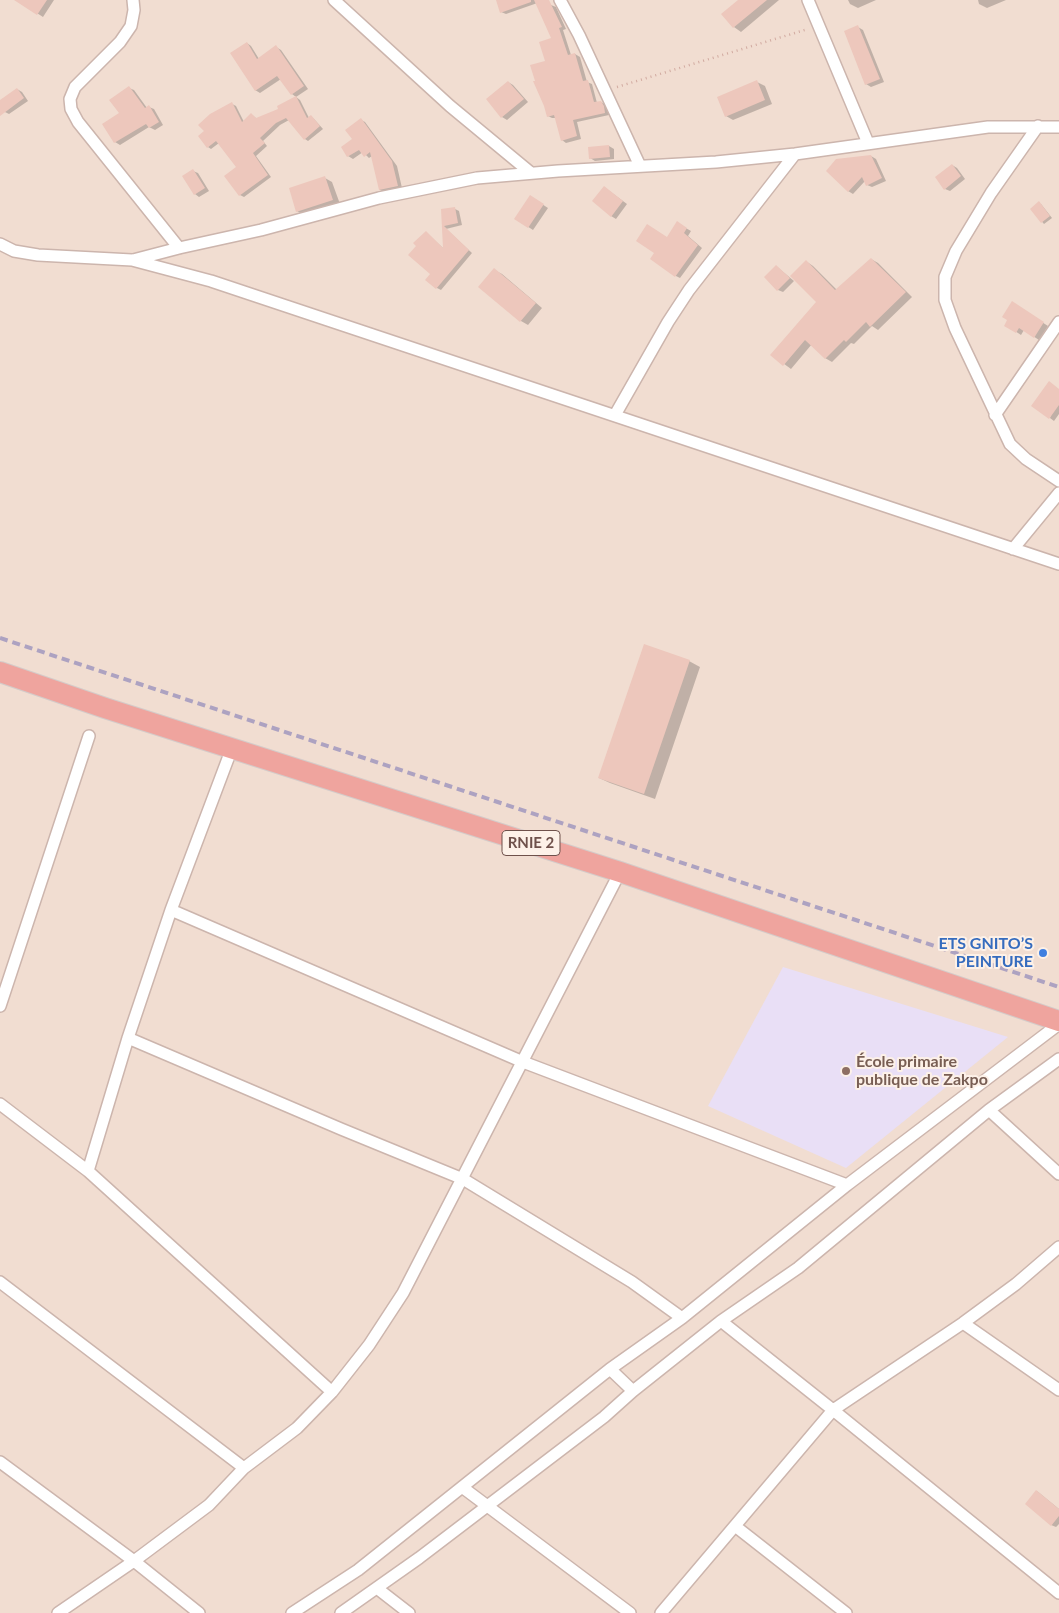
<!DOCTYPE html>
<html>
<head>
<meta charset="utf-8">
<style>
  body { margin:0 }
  canvas { display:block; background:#faece2 }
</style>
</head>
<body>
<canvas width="1059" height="1613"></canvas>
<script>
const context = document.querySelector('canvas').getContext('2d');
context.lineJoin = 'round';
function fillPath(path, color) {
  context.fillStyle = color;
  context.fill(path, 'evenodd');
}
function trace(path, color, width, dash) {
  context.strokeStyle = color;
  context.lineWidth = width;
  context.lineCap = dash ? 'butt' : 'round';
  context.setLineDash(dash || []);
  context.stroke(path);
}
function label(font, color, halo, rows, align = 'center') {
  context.font = font + ' Lato,sans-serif';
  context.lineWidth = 4;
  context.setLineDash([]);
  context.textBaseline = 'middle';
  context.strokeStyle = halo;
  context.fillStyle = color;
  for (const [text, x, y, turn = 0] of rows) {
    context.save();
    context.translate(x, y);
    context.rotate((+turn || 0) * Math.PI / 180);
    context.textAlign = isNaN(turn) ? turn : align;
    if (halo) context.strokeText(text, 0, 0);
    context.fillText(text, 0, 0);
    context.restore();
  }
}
fillPath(new Path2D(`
  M0,0H1059V1613H0Z`), '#f1ddd1');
fillPath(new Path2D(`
  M783,967L1008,1037L846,1168L708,1106Z`), '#e9dff6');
fillPath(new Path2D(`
  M29,0H54L43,17L26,6Z
  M497,0H546L506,14L501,12Z
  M740,0H779L741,32L734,27Z
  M848,0H876L858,8L850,4Z
  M978,0H1006L987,8L979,4Z
  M551,5L556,7L566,29L563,30L571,55L575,54L580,57L587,82L592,84L597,103L601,102L606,105L609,115L577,122L581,139L566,143L562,140L556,118H552L548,116L546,62L553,39Z
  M858,27L863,30L884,82L871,87L866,84Z
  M247,43L251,46L259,59L276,47L281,50L308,89L296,97L292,94L281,79L260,93L255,90Z
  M508,82L513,85L528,102L507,120L502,117Z
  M757,82L765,86L772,104L733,120L726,116Z
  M129,88L134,90L147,108L149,107L154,109L163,125L155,130L149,127L120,145L115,142L104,124L121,114Z
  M17,89L22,92L28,101L9,114L5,112L0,105V102Z
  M296,97L300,100L309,118L311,117L314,119L323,129L308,141L305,139L289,120L280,125L263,141L267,146L256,156L271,177L244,197L240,195L237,167L219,143L211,149L208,147L232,104L236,106L244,122L251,114L257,119L280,109Z
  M361,120L365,122L397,166L402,188L384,192L380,190L372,156L369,158L363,152L353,159L348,156L342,147L354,140Z
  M609,146L614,149V159L595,161L590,158Z
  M871,156L876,159L886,181L872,187L867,185L865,181L853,194L848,191Z
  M952,165L957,168L965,179L950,191L945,189Z
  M193,171L198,173L209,191L199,197L195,194Z
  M325,178L332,182L340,204L305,216L297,211Z
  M604,187L627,204L616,219L611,216Z
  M531,197L548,208L533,230L516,219Z
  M1041,204L1052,218L1044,224L1031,209Z
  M455,209L459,211L462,225L446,229L472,253L441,290L437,288L432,273L426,232L444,249L442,210Z
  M677,223L691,231L688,236L702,248L680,278L676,276L667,238Z
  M871,259L878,263L912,297L878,330L872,326L854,344L851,343L832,362L825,358L812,344L791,369L772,355L818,302L807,262L813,266L837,290Z
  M776,266L794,281L783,292L778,290Z
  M494,270L502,274L542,308L528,325L521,321Z
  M1017,306L1048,326L1039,340L1024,330L1021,335L1006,325Z
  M1059,389V414L1054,421L1050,418Z
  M689,661L700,667L655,799L610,783L599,778Z
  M1037,1491L1059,1509V1524L1056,1527L1051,1525Z`), '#0003');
fillPath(new Path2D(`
  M14,0H47L37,15Z
  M496,0H531V2L500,13Z
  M534,0H549L562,27L559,28L568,55L575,53L583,81L588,80L594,102L601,101L604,106L605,113L573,120L577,136L561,141L554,115L547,117L544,106L533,81H535L530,65L545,61L539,42L551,38Z
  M738,0H767L733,28L721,14Z
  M858,25L880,79L865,85L844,31Z
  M247,42L257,59L276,45L304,86L291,95L277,76L255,91L230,53Z
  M757,80L765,100L725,117L717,97Z
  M508,81L524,99L501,118L486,99Z
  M129,86L145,108L149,105L159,122L149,128L146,124L114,143L102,124L119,113L109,100Z
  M17,88L24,98L0,116V100Z
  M296,96L307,118L311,115L320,126L304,140L286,118L276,123L260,138L265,143L253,153L268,175L239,196L224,176L236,167L216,141L207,148L198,136L204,131L198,125L210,114L232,102L242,122L251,113L256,118L278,109L277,106Z
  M361,118L392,161L398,186L379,190L370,152L364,157L359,150L347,157L341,147L352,139L345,130Z
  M609,145L610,157L589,159L588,147Z
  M871,155L882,178L866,186L862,177L848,192L826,171L836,159Z
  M952,164L961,176L944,190L935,177Z
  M193,169L205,188L194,195L182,176Z
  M325,176L333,200L296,212L289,188Z
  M604,186L623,201L611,217L592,201Z
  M530,195L544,204L528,228L514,219Z
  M1039,201L1050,216L1041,223L1030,209Z
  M455,207L458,223L444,226L469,250L436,289L425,280L430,274L408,255L416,246L413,243L426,231L443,248L441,209Z
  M677,221L687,228L684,233L698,245L675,277L650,259L654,253L636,241L647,224L667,237Z
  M871,258L906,292L870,327L866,322L846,342L844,340L825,359L805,340L783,366L770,355L816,302L790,276L806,260L835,290Z
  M776,265L790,278L777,291L764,277Z
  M494,268L536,303L520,322L478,287Z
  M1012,301L1044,322L1034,338L1019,328L1016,333L1004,326L1007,320L1002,317Z
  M1049,381L1059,389V405L1049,419L1031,406Z
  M644,644L690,660L644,794L598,778Z
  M1036,1490L1059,1509V1516L1051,1526L1025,1504Z`), '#edc7bc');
const street = new Path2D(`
  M133,0L134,10L131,26L120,42L75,87L70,99L71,109L78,122L179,248
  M334,0L450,106L531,173
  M560,0L579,35L640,166
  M808,0L868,143
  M1038,126L991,193L956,251L945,277V300L955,328L1010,444L1026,459L1059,481
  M0,244L14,251L38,255L132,260L211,281L1059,564
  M133,260L179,248L261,230L379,198L477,178L558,171L716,162L795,154L988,127H1059
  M615,415L668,322L689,290L795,154
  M995,415L1059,322
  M1013,549L1059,493
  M171,910L523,1062L847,1185
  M0,1006L89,736
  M128,1038L341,1129L463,1179L632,1282L682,1318
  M0,1104L88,1171L332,1392
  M989,1110L1059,1174
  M88,1171L128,1038L171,910L232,748
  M0,1282L244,1468
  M721,1321L833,1410L1059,1593
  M963,1323L1059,1390
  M610,1369L633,1391
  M0,1462L134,1561L199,1613
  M462,1487L630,1613
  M735,1526L846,1613
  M378,1589L409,1613
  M58,1613L134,1561L209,1505L244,1468L297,1428L332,1392L369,1345L403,1293L620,872
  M292,1613L358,1570L610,1369L682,1318L847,1185L1059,1024
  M341,1613L419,1558L604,1417L633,1391L721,1321L798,1268L989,1110L1059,1059
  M661,1613L833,1410L963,1323L1016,1284L1059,1247`);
const highway = new Path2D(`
  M0,672L105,708L620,872L1059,1021`);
trace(street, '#ccb5ad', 14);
trace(highway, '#d4cbc9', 22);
trace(new Path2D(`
  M617,87L808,29`), '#d1aaa0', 2.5, [1, 4]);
trace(street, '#fff', 11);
trace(highway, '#efa49e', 20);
trace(new Path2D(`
  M0,638L1059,987`), '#ada2c1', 4, [8, 5]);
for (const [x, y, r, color] of [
  [1043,953,5,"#3f7fe0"],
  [846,1071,5,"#8d6e63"]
]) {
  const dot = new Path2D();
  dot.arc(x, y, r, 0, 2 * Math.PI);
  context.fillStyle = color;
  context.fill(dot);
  trace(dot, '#fdf1e8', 2);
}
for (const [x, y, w] of [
  [531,843,58]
]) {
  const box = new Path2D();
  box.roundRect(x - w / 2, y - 12.5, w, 25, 4);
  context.fillStyle = '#fdf1e8';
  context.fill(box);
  trace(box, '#6f514b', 1);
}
label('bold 15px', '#6f514b', null, [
  ["RNIE 2",531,843]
]);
label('bold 16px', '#366cbe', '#fdf1e8', [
  ["ETS GNITO’S",1033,944],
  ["PEINTURE",1033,962]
], 'right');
label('bold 16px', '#785e54', '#fdf1e8', [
  ["École primaire",856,1062],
  ["publique de Zakpo",856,1080]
], 'left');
</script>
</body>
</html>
